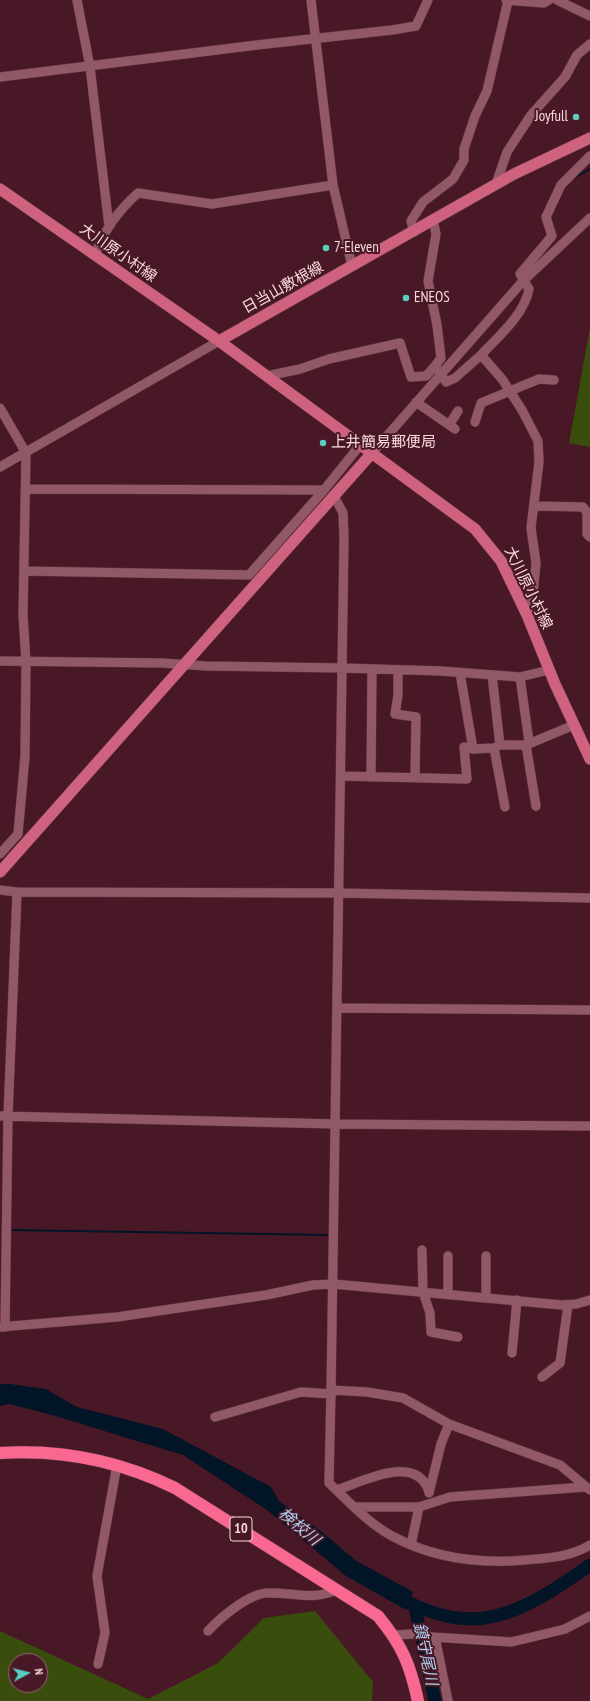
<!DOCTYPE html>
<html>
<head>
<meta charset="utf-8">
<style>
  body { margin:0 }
  #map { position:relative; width:590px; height:1701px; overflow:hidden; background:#491826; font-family:"PT Sans Narrow",sans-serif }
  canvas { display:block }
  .north { position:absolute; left:8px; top:1653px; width:40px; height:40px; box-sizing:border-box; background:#491826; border:1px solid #906570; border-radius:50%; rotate:83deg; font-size:11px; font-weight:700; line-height:16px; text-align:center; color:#fad9df }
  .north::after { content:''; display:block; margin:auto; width:14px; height:18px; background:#57cec1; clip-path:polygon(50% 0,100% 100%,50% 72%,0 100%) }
</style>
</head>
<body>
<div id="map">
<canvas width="590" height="1701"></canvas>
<div class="north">N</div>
</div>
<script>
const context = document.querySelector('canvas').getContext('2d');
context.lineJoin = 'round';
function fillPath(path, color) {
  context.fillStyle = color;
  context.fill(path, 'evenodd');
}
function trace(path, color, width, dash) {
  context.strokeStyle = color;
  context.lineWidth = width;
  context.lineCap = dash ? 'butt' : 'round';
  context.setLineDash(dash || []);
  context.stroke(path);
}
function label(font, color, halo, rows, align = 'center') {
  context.font = font + ' "PT Sans Narrow","Noto Sans JP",sans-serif';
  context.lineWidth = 4;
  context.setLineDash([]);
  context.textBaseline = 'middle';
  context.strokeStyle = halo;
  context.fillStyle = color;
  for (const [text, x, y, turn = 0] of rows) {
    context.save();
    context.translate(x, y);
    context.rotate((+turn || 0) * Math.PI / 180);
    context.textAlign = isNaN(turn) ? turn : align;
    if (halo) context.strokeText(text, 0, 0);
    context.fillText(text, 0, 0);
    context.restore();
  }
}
fillPath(new Path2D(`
  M590,328V447L569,443Z
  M315,1611L373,1682L372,1701H0V1631L148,1699L218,1663L264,1618ZM16,1661H40V1685H16Z`), '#394d0d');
fillPath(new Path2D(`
  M0,1384H10L46,1389L77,1407L163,1429L271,1487L279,1501L322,1532L355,1560L413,1592L406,1610L346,1576L267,1510L183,1455L52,1415L9,1404L0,1406Z`), '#011527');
trace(new Path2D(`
  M572,179L590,169
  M10,1230L329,1235`), '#011527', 2);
trace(new Path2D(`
  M393,1594C475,1642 520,1614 590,1565
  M415,1607L435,1701`), '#011527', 13);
const minor = new Path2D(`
  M77,0L90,67L109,226
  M311,0L333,185L352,266
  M506,0L544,3L549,0
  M557,0L590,16
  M0,77L257,45L392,30L416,26L428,0
  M496,184L507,152L531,115L565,77L577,55L590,44
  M433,220L436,234L428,281L437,325L441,358L435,366
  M414,232L411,221L423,202L453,179L464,160V149L475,116L487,91L508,1
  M95,256C102,232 120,209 138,193L212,204L333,185
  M267,376L300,369L329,359L400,343L411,377L426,376L435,366L446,382L455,378L481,355
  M416,402L455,429
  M0,408L26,453L23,615L26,662L25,756L18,834L0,854
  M475,422L481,403L539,379L554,380
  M449,425L458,411
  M372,453L523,281L590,218
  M0,467L219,341
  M25,489L324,490
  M334,496L343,513L344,538L331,1390L367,1392L403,1398L449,1424L560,1465L590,1490
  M535,506L583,507L587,512V534L590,537
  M24,571L249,575L324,490L361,444
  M527,615L533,594L536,563L531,528L539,462L538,441L522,410L502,379L481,355C499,336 524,315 529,289L520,274L552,236L546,217L561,185L590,156
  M0,661L162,663L206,666L343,668L441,671L520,677L549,670
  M398,670V695L395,714L416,717L415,777
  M460,673L473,749L494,748L500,745H526L574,725
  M492,675L500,745
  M520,677L529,742
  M526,745L536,806
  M494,748L505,807
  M341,776L467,779L464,747L473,749
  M371,777L372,669
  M0,890L17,892L339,893L590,898
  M338,1008L590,1010
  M0,1116L336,1124L590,1126
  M422,1250L423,1292L430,1313L431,1332L458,1337
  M486,1256V1297
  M448,1293V1256
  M0,1327L117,1317L266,1295L313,1285L333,1284L562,1305L576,1304L590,1300
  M5,1327L8,1116L17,892
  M512,1353L517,1300
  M542,1377L560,1363L568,1305
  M331,1390L329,1483C348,1501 368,1523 392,1536C433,1558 480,1564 525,1560C549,1558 570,1557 590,1545
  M215,1417L301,1392L332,1394
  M337,1490C362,1482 417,1452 429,1492
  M429,1493L441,1444L449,1424
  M354,1507H419L450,1497L585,1487
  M411,1545L419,1507
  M208,1631C220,1618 248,1594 267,1593C292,1592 313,1601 336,1590
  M394,1635L412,1634L432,1637L511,1642L565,1629L590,1616
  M435,1637L448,1701
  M98,1664L105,1633L97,1576L117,1465`);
const major = new Path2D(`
  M0,189L219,341L475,529L501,561L527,615L555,684L590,759
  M219,341L514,174L590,138
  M0,872L372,453`);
const highway = new Path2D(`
  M0,1453C62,1449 120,1461 175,1488L378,1616C402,1645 410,1664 418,1701`);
trace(minor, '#623845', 10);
trace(major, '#623845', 12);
trace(highway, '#623845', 13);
trace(minor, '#915966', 9);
trace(major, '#cf627f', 11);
trace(highway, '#f86890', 12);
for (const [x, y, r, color] of [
  [576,117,4,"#57cec1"],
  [326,248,4,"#57cec1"],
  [406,298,4,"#57cec1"],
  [323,443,4,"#57cec1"]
]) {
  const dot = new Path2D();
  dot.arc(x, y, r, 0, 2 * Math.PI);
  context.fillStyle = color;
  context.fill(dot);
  trace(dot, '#491826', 1.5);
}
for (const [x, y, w] of [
  [241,1529,22]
]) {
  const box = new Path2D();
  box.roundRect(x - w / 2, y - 12, w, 24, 3);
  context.fillStyle = '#491826';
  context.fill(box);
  trace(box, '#fad9df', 1);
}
label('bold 14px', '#fad9df', null, [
  ["10",241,1529]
]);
label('15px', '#fad9df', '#491826', [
  ["Joyfull",568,117,"right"],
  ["7-Eleven",334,248],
  ["ENEOS",414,298],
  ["上井簡易郵便局",331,443]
], 'left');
label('15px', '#fad9df', '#491826', [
  ["大川原小村線",118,253,35],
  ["日当山敷根線",283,288,-29],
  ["大川原小村線",528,588,64]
]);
label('italic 16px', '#add0f0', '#491826', [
  ["検校川",299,1527,40],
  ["鎮守尾川",425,1654,78]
]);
</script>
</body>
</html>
